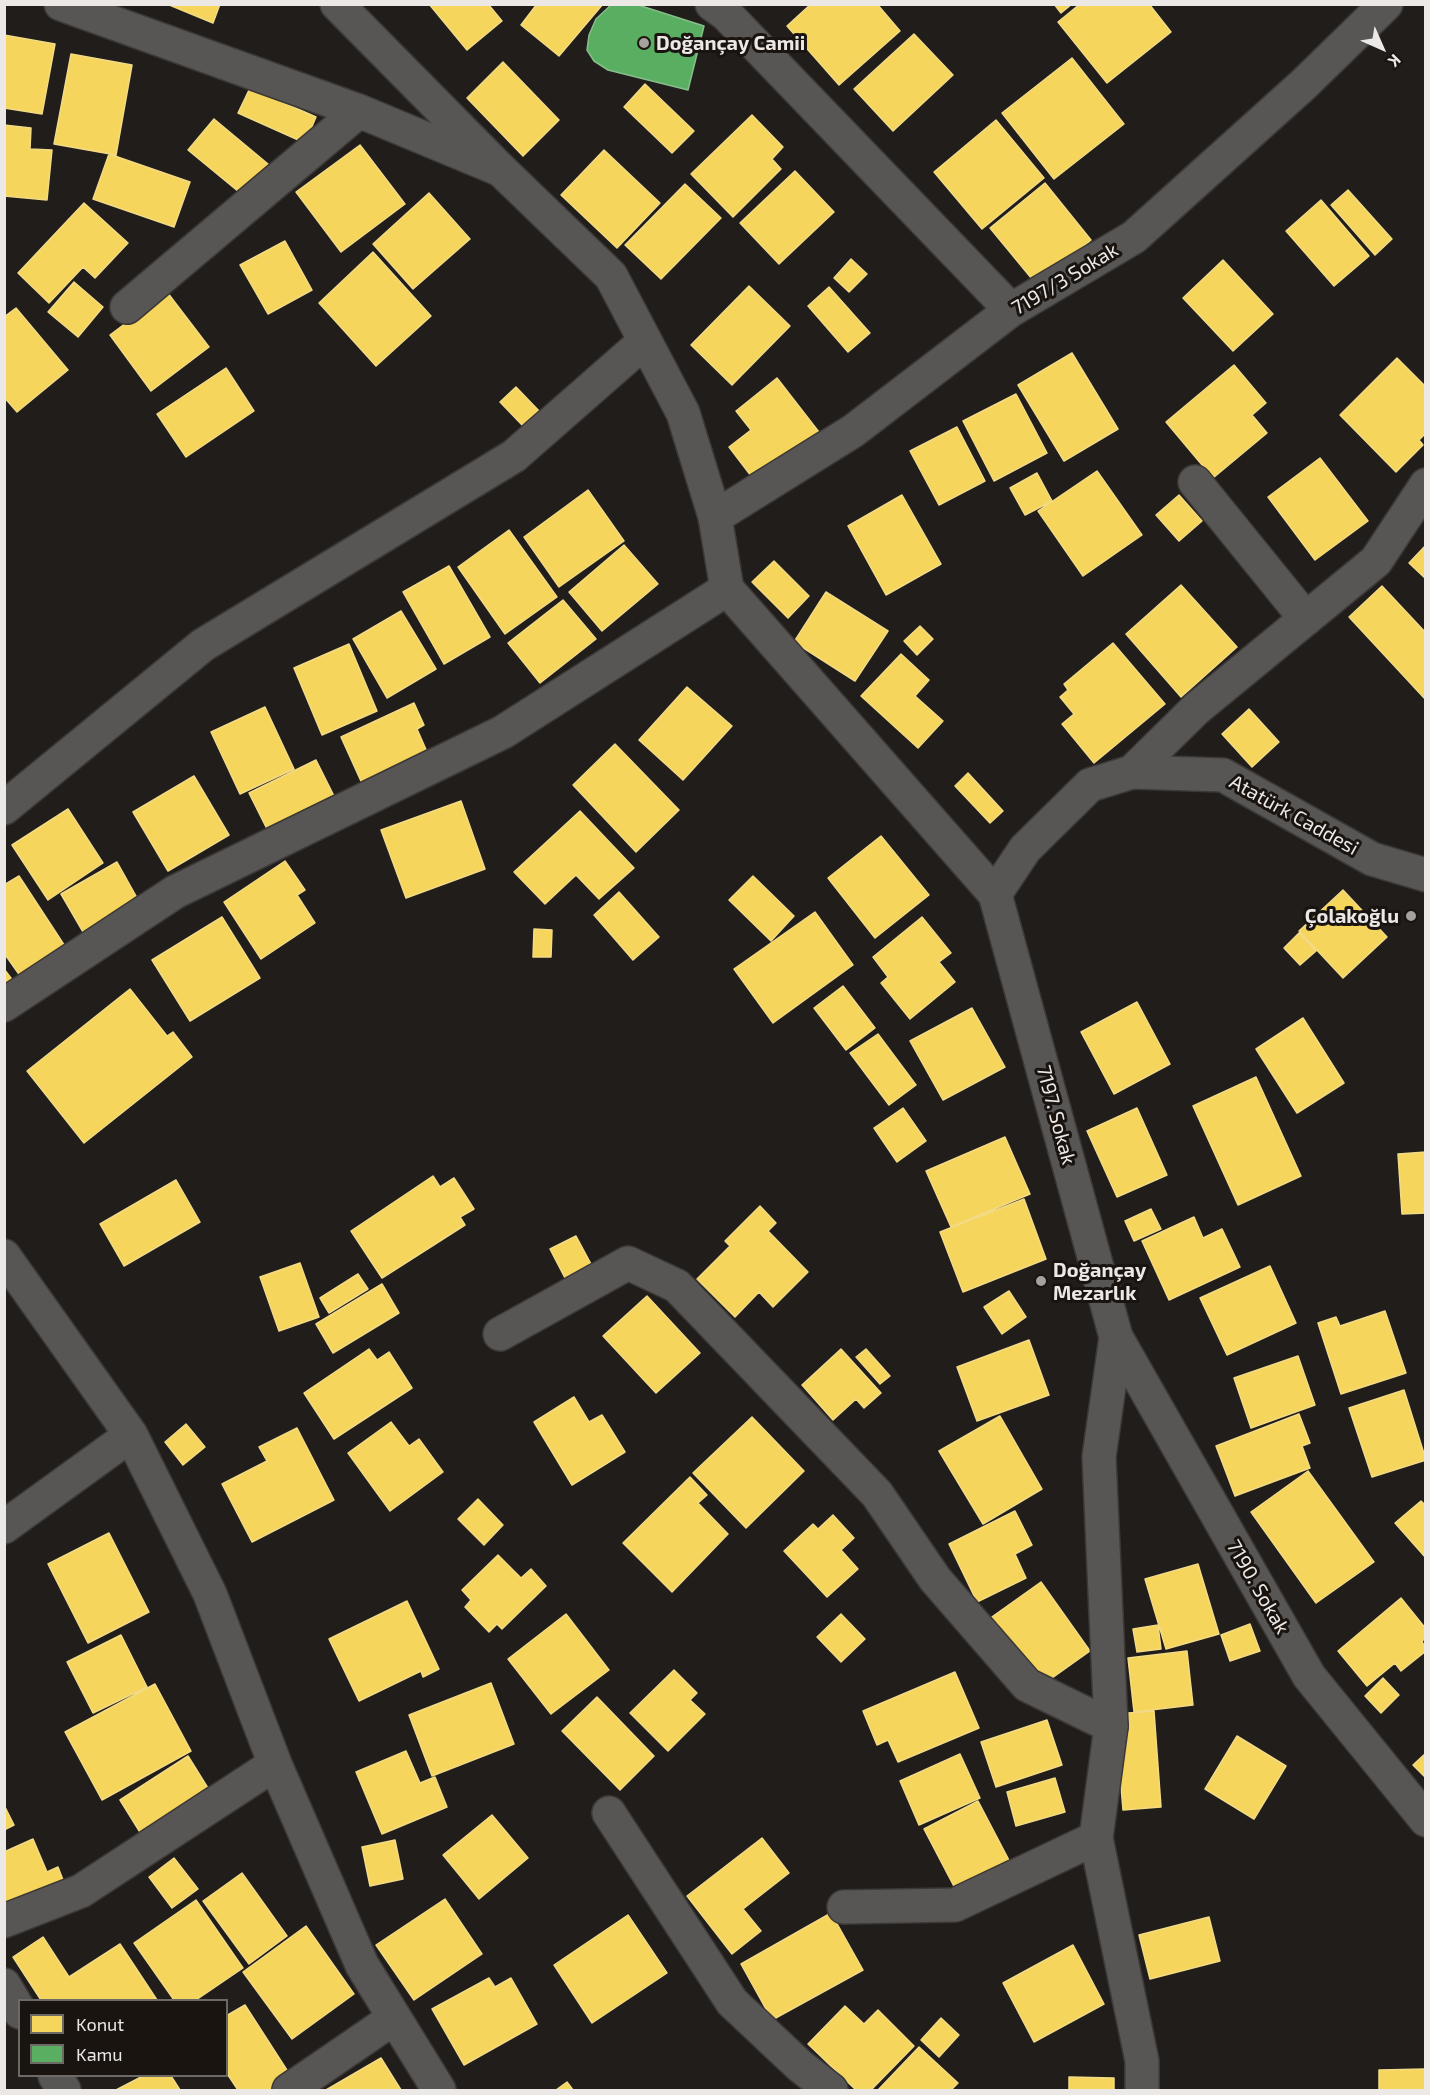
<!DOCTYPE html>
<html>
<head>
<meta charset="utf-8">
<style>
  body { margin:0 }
  #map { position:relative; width:1430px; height:2095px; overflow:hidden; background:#201d1b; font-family:"Exo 2",sans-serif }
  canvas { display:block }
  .frame { position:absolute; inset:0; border:6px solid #ebe8e5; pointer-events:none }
  .legend { position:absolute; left:18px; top:1999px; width:210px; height:78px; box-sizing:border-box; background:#191410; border:2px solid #6d6965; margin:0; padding:8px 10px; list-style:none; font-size:18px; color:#ebe8e5 }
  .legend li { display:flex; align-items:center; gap:12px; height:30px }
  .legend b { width:30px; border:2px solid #6d6965 }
  .north { position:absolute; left:1352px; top:18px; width:60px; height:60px; -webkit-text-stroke:4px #191410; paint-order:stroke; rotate:135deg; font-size:16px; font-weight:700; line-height:24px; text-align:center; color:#ebe8e5 }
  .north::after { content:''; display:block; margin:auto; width:21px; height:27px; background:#ebe8e5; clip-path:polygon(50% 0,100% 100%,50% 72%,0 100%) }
</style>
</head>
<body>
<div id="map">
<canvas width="1430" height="2095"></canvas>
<div class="frame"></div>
<ul class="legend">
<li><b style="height:16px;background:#f6d55c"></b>Konut</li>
<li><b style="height:16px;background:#5aae61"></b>Kamu</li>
</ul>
<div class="north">K</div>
</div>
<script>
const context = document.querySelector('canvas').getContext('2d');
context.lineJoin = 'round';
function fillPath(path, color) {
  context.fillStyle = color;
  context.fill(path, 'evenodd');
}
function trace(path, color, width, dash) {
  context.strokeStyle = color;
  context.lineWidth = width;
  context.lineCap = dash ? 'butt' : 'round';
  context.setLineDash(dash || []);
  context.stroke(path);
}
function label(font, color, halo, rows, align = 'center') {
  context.font = font + ' "Exo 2",sans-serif';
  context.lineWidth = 6;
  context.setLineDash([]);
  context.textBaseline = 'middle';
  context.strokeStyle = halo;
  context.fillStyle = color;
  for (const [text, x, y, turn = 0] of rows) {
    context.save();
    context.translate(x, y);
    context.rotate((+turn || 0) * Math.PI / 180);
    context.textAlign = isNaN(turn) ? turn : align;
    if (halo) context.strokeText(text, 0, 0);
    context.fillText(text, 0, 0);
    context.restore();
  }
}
const homes = new Path2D(`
  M167,4H220L213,23Z
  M429,4H488L502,21L467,50Z
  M537,4H603L559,56L521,25Z
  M811,4H877L900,31L839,85L787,26Z
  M1054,4H1072L1061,13Z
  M1080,4H1149L1171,32L1107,83L1058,22Z
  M914,34L953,75L893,131L854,89Z
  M4,35L55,44L42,114L4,108Z
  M71,54L132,65L116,155L54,144Z
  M1072,58L1124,124L1054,179L1002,113Z
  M503,62L559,120L523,156L467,98Z
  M645,84L694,131L672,153L624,107Z
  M250,88L316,117L305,143L238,113Z
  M752,115L783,147L772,159L781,169L733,217L691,174Z
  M214,119L274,169L256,191L247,183L239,192L188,150Z
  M996,120L1044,178L982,229L934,172Z
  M4,125L31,128L30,149L52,150L47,200L4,196Z
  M360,145L405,204L341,252L296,192Z
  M604,150L660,203L617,248L561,195Z
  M109,154L190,182L174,227L93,199Z
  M795,171L834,212L779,264L740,223Z
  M1045,183L1091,240L1037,285L990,228Z
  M685,184L721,218L661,279L625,245Z
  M1348,190L1392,239L1375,255L1331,205Z
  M429,193L470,239L413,289L373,244Z
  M1321,200L1369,256L1334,286L1286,231Z
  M84,203L128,243L95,278L83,267L49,303L18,273Z
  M285,241L312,290L268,314L240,265Z
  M373,252L431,316L376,366L319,303Z
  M851,259L867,274L849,292L834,278Z
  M1223,260L1273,314L1233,351L1183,298Z
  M74,282L103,307L78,337L48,312Z
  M749,286L790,326L732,385L691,345Z
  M829,287L870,333L848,352L808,306Z
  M167,292L209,347L151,391L110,335Z
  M16,308L68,370L17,412L4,397V317Z
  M1072,353L1118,429L1064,461L1018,385Z
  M1397,358L1426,387V433L1419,440L1423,445L1396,472L1340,415Z
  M1234,365L1266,403L1252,415L1267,433L1213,478L1166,422Z
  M226,368L254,411L186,457L157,414Z
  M777,378L822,436L758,485L729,447L751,430L736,411Z
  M516,387L540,412L524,427L500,402Z
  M1016,394L1047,453L994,481L963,421Z
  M957,427L985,481L939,505L910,451Z
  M1320,458L1368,521L1315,560L1268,497Z
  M1097,471L1142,535L1083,576L1038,511Z
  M1037,473L1052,501L1025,515L1010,488Z
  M588,490L624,541L559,587L524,537Z
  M902,495L941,564L886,595L848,526Z
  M1179,495L1202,521L1179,541L1156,515Z
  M509,530L557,597L505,634L458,567Z
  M624,545L658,584L602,631L569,592Z
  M1426,545V579L1409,563Z
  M774,561L809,596L788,618L752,582Z
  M449,566L490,637L444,664L403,592Z
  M1181,585L1237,647L1181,697L1126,634Z
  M1382,586L1426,633V700L1349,617Z
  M826,592L888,631L855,681L794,642Z
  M563,600L596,639L540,683L508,643Z
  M401,611L436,669L387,698L353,639Z
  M920,626L933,639L917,655L904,641Z
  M1113,643L1165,704L1094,763L1062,724L1074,714L1060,697L1068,690L1064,684Z
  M349,644L377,711L322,735L294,668Z
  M901,654L929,680L915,696L943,721L918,748L861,696Z
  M687,687L732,726L683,780L639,740Z
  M414,703L424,725L417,729L431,761L365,790L341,737Z
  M265,707L294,769L240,794L211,732Z
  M1249,709L1279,742L1252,767L1222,734Z
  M615,744L679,810L636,852L573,785Z
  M316,760L338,804L268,831L249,793Z
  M968,773L1003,811L990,823L955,786Z
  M194,776L229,835L168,871L133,812Z
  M461,801L485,869L406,898L381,830Z
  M68,809L103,863L48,900L12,845Z
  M580,811L634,868L599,899L576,875L545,904L514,872Z
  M881,836L929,895L875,938L828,878Z
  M285,861L305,890L297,895L315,923L261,959L224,902Z
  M117,862L141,905L86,937L61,894Z
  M19,876L72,957L28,987L4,953V885Z
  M753,876L794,916L771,941L729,900Z
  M1343,890L1387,937L1343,978L1299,931Z
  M619,892L659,937L633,960L594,915Z
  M815,912L853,965L773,1023L734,969Z
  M222,917L260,978L190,1021L152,960Z
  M922,917L951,953L939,962L955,982L910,1019L881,983L888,977L873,957Z
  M534,929L552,930L551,957H533Z
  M1299,933L1316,951L1300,965L1284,948Z
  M4,969L14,982L4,990Z
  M843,986L875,1028L846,1050L814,1008Z
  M130,989L167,1036L173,1032L192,1057L84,1143L27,1071Z
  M1137,1002L1170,1064L1114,1094L1081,1032Z
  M972,1008L1005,1067L943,1100L910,1041Z
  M1303,1018L1344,1083L1297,1113L1256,1049Z
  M878,1034L916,1085L889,1105L850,1053Z
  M1256,1077L1301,1176L1238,1205L1193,1106Z
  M903,1108L926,1141L897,1162L874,1128Z
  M1137,1108L1167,1175L1117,1197L1087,1131Z
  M1005,1137L1030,1194L951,1227L926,1171Z
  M1426,1152V1213L1402,1214L1398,1154Z
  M433,1176L440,1187L454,1178L474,1209L460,1217L465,1225L382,1278L351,1231Z
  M176,1180L200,1222L124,1266L100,1224Z
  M1024,1199L1046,1259L963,1292L940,1232Z
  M760,1206L776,1223L768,1231L808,1272L773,1307L759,1292L735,1317L697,1279L730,1246L725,1241Z
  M1151,1209L1161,1229L1134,1241L1125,1221Z
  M1194,1217L1203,1238L1222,1229L1240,1267L1169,1300L1142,1241Z
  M576,1236L591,1264L565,1278L550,1249Z
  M300,1263L319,1317L279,1331L260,1277Z
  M1270,1266L1296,1323L1227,1355L1200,1298Z
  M358,1274L368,1289L329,1313L320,1298Z
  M382,1284L399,1313L333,1353L316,1324Z
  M1009,1291L1026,1317L1002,1334L984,1307Z
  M647,1296L700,1353L656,1393L603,1336Z
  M1385,1311L1406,1373L1341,1394L1318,1323L1336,1317L1340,1326Z
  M1029,1340L1049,1395L977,1421L957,1367Z
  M369,1349L377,1360L389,1352L412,1388L334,1439L304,1393Z
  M841,1349L881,1393L864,1408L856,1399L833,1420L802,1385Z
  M866,1349L890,1376L880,1384L856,1357Z
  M1298,1356L1315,1405L1251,1428L1234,1378Z
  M1404,1390L1426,1460L1372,1477L1349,1408Z
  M574,1397L589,1422L602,1415L625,1452L572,1485L534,1422Z
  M1299,1414L1310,1443L1302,1446L1310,1468L1235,1496L1216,1446Z
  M1000,1416L1042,1489L983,1524L939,1451Z
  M752,1417L804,1471L746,1528L693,1473Z
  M391,1422L409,1446L419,1439L443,1472L390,1511L348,1453Z
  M186,1424L205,1447L183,1465L165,1442Z
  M297,1428L334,1500L252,1542L222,1484L267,1461L259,1447Z
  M1308,1471L1374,1562L1316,1603L1251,1512Z
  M690,1477L707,1495L698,1503L728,1534L672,1592L623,1543Z
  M478,1499L503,1525L484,1545L458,1519Z
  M1421,1501L1426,1506V1558L1395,1523Z
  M1015,1511L1032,1545L1015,1554L1026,1578L977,1602L949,1544Z
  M833,1515L854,1538L841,1550L858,1569L827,1597L784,1551L813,1524L818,1529Z
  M109,1533L149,1612L88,1643L48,1564Z
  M498,1555L521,1578L531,1569L546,1586L502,1629L497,1624L489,1632L465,1607L471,1600L462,1590Z
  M1198,1564L1219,1634L1166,1649L1145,1579Z
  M1041,1582L1090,1651L1038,1688L989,1619Z
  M1401,1598L1426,1629V1638L1422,1641L1426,1651L1401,1671L1395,1663L1367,1686L1338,1651Z
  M407,1601L439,1669L423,1677L421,1671L359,1701L329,1639Z
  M566,1614L609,1670L551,1714L508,1659Z
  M841,1614L865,1639L841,1662L817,1637Z
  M1250,1624L1260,1651L1230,1661L1221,1635Z
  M1158,1625L1161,1649L1137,1652L1133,1629Z
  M121,1635L147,1687L93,1713L67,1662Z
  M1187,1651L1193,1705L1134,1712L1128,1658Z
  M674,1670L697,1693L690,1700L705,1714L668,1751L630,1713Z
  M955,1672L979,1728L898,1762L888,1740L877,1745L863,1711Z
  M1383,1678L1399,1695L1381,1713L1365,1696Z
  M491,1683L514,1744L432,1776L409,1715Z
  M155,1684L191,1751L102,1800L65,1732Z
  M597,1697L654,1756L620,1790L562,1731Z
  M1154,1711L1161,1807L1123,1810L1115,1714Z
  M1047,1720L1062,1765L996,1787L981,1742Z
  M1237,1736L1286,1766L1254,1819L1205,1789Z
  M406,1751L420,1783L435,1777L447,1807L382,1834L356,1772Z
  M1426,1753V1778L1413,1765Z
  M960,1754L980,1798L919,1825L900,1781Z
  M188,1756L211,1793L143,1837L120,1800Z
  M1055,1778L1065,1812L1016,1826L1007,1792Z
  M978,1801L1012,1866L958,1894L924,1829Z
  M4,1805L14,1825L4,1830Z
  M492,1815L528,1858L479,1899L443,1855Z
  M762,1838L789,1873L743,1909L761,1931L732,1954L687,1896Z
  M33,1839L47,1872L58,1867L63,1880L4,1906V1852Z
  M395,1840L403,1879L370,1886L362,1847Z
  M174,1858L198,1889L172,1908L149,1877Z
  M242,1873L287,1936L249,1964L203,1901Z
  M445,1899L482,1954L414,2000L376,1945Z
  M196,1900L243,1968L196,2000H174L134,1943Z
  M831,1913L863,1970L772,2020L741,1964Z
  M628,1915L667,1973L592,2023L554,1965Z
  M1209,1917L1220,1961L1150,1979L1139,1935Z
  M306,1926L354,1994L292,2039L243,1972Z
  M43,1937L69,1977L120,1944L157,2000H41L13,1957Z
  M1073,1945L1104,2004L1034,2042L1003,1983Z
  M489,1978L495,1987L511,1978L537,2024L464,2065L432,2009Z
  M245,2005L292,2078L272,2090H238L226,2072V2016Z
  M845,2006L864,2024L878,2010L914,2046L871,2090H856L808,2044Z
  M941,2018L959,2035L939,2057L921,2040Z
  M919,2047L958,2083L951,2090H878Z
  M381,2058L401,2090H326Z
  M1426,2069V2090H1379V2070Z
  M143,2076H171L180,2090H116Z
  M1069,2077L1114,2078V2090H1069Z
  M567,2082L573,2090H556Z`);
fillPath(homes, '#f6d55c');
trace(homes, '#f3db85', 1.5);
const public = new Path2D(`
  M635,4L704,26L688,90L608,70L594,61L587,50L589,35L596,19L611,5Z`);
fillPath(public, '#5aae61');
trace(public, '#86bf89', 1.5);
const minor = new Path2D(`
  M61,4L359,111L501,170
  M712,4L726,14L1011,310
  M127,307L359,111
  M1195,482L1306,619
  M715,517L853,431L1011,310L1134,237L1304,84L1386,4
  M1132,772L1196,709L1376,561L1426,485
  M4,808L203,645L514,456L644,342
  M4,1005L175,892L503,732L727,589
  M4,1256L131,1435L210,1594L275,1764L362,1965L439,2090
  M500,1334L628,1263L677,1286L877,1494L935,1579L1027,1685L1111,1726
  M4,1527L131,1435
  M609,1813L732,2002L800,2066L831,2090
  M844,1907L955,1905L1096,1838
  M4,1921L81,1891L275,1764
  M4,1985L20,2012
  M55,2076L64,2090
  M289,2090L394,2018`);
const tertiary = new Path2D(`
  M337,4L501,170L611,276L683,413L715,517L727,589L995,894L1116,1337L1309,1676L1426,1820
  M995,894L1025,849L1090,785L1132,772L1223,775L1372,859L1426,875
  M1116,1337L1099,1457L1111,1726L1096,1838L1142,2061V2090`);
trace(minor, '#3b3836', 36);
trace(tertiary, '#3b3836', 36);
trace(minor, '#585655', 33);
trace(tertiary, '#585655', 33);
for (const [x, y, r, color] of [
  [644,43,6,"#a4a19e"],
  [1411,916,6,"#a4a19e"],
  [1041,1281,6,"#a4a19e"]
]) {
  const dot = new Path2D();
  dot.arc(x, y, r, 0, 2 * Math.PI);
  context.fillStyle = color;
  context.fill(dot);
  trace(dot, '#191410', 2);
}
label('bold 20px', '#ebe8e5', '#191410', [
  ["Doğançay Camii",656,43],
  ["Çolakoğlu",1399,916,"right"],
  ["Doğançay",1053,1270],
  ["Mezarlık",1053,1293]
], 'left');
label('20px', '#ebe8e5', '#191410', [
  ["7197/3 Sokak",1065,279,-31],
  ["Atatürk Caddesi",1294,815,29],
  ["7197. Sokak",1056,1115,75],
  ["7190. Sokak",1258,1587,60]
]);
</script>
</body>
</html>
